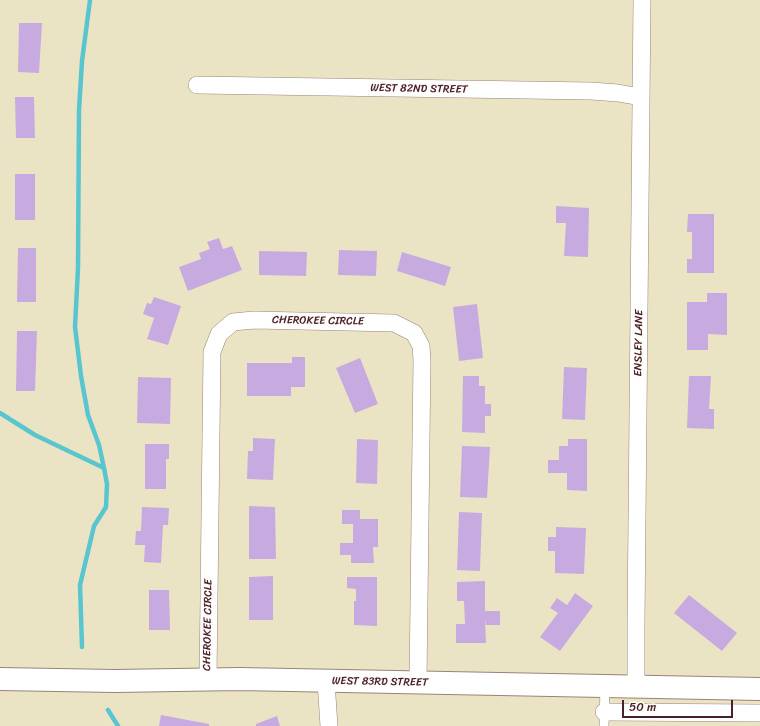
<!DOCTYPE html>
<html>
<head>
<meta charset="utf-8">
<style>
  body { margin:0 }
  #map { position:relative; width:760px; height:726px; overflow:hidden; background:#ebe4c4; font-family:Sriracha,sans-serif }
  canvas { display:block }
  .scale { position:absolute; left:622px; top:700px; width:111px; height:18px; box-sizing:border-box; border:2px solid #4a1f2b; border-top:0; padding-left:5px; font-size:12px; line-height:14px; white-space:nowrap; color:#4a1f2b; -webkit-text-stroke:3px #fdfcf7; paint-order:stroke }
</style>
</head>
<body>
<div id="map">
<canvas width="760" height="726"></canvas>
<div class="scale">50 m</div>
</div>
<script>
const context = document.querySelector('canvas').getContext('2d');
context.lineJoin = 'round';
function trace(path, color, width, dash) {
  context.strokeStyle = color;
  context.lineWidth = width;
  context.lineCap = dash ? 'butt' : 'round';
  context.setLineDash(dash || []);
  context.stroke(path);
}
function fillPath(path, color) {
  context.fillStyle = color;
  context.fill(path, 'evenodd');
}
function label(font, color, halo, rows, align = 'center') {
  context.font = font + ' Sriracha,sans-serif';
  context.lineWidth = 3;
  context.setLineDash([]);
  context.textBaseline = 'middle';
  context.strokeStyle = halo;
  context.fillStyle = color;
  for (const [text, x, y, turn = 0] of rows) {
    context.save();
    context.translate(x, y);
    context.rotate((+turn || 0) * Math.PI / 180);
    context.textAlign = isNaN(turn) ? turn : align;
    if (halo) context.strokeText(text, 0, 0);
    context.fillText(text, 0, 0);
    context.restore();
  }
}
trace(new Path2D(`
  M90,0L82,61L79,110L78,268L75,327L81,376L88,415L99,445L104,468
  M0,413L35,435L104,468L107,484L106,507L94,526L80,585L82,647
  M108,710L118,726`), '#58c5cf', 4.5);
fillPath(new Path2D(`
  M19,23H42L39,73L18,72Z
  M15,97H34L35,138H16Z
  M15,174H35V220H15Z
  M556,206L589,208L588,257L564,256L566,223H556Z
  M688,214H714V273H687V259H692V232H687Z
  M219,238L223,249L232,246L242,270L188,291L179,267L201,259L199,253L210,249L207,242Z
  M18,248H36V302H17Z
  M339,250L377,251L376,276L338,275Z
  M259,251L307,252L306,276L259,275Z
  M402,252L451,267L445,286L397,271Z
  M707,293H727V335L708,334V350H687V302H707Z
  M154,297L181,306L168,345L147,339L154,318L143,314L147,303L151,304Z
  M477,304L483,358L459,361L453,307Z
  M17,331H37L35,391H16Z
  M292,357H305V387H291V396H247V363H292Z
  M360,358L378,404L355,413L336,368Z
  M564,367L587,368L585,420L562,419Z
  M463,376H479V386H485V404H491V416H485V433L462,432Z
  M689,376H711L709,409H714V429L687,428Z
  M138,377L171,378L170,424L137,423Z
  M253,438L275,439L273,480L247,479L248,451H253Z
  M357,439L378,440L377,484L356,483Z
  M568,439H587V491L567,490V473H548V460H559V446H568Z
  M145,444H169V459H166V489H145Z
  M462,446L490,447L487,498L460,497Z
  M249,506L275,507L276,559H249Z
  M142,507L169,508L168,525H163L161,563L144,562L145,545H135L136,531H141Z
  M342,510H360V519H378V547H373L374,563H351V555H340V543H353V524H342Z
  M459,512L482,513L480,571L457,570Z
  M556,527L586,528L584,574L555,573V551H548V537H556Z
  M273,576V620H249V577Z
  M347,577H377V626L354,625V601H356V589L347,588Z
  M485,581V611H500V625H486L485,619L486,643H456V624H465L464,601H457V582Z
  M149,590H169L170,630H149Z
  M575,593L593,606L560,651L540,637L558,613L550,608L557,598L567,605Z
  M689,595L737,633L722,651L674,613Z
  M161,715L209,724V726H159Z
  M277,716L280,726H256V724Z`), '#c7abe0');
const lane = new Path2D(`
  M604,726L605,685`);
const street = new Path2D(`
  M197,85L591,91L618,93L641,97
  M208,680L212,352L219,334L233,322L254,320L394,323L414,333L421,346L422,360L418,682
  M326,681L329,726
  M636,686V623L642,0
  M604,712L760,713`);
const secondary = new Path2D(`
  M0,679L115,681L239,679L760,689`);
trace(lane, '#9a8278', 10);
trace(street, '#9a8278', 18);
trace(secondary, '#9a8278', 24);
trace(lane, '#fff', 9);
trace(street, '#fff', 17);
trace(secondary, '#fff', 22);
label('11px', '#4a1f2b', '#fdfcf7', [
  ["WEST 82ND STREET",419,89,1],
  ["CHEROKEE CIRCLE",318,321,1],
  ["ENSLEY LANE",639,343,-89],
  ["CHEROKEE CIRCLE",208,625,-89],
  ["WEST 83RD STREET",380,682,1]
]);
</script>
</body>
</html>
